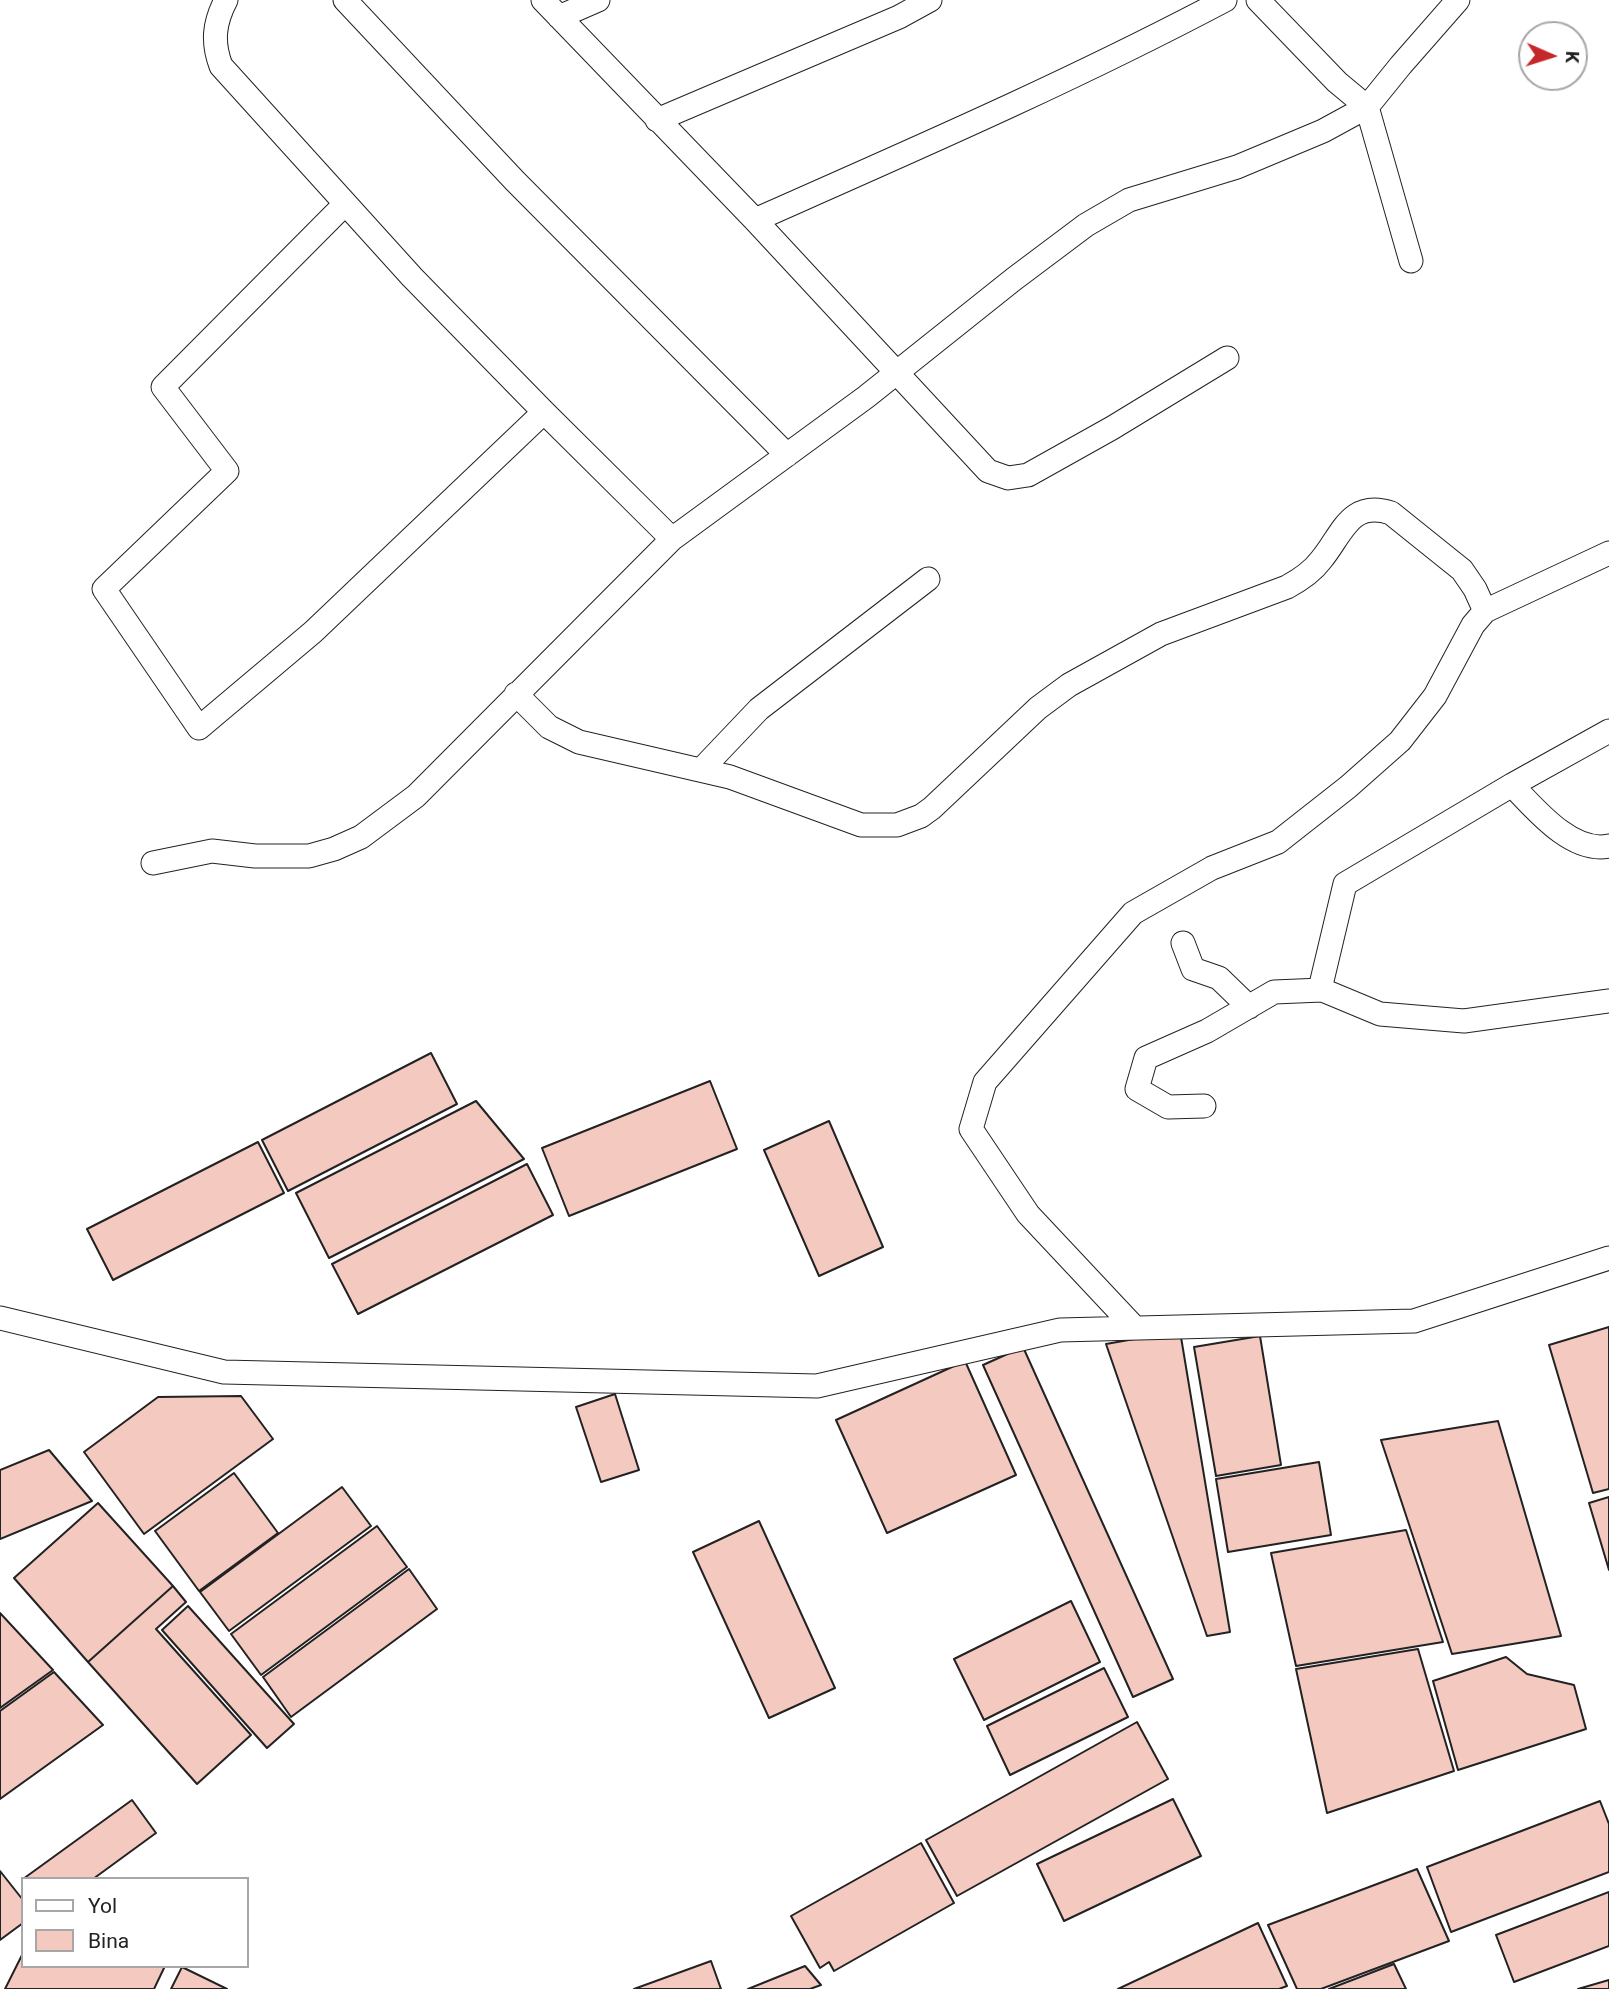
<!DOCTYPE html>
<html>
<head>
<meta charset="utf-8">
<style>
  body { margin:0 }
  #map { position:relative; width:1609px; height:1989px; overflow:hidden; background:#fff; font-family:Roboto,sans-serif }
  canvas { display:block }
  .legend { position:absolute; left:21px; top:1877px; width:228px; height:91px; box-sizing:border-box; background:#fff; border:2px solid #a7a7a7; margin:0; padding:9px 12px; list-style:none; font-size:21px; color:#222 }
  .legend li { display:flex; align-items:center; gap:14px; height:35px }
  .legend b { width:35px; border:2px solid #a7a7a7 }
  .north { position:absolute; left:1518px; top:21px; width:70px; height:70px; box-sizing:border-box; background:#fff; border:2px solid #a7a7a7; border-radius:50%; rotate:93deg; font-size:19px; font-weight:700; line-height:28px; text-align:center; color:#222 }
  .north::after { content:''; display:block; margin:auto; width:24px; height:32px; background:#c62828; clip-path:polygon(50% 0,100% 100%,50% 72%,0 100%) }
</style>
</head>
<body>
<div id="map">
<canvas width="1609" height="1989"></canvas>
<ul class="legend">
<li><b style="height:9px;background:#fff"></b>Yol</li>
<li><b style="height:19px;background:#f3c9c0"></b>Bina</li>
</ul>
<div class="north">K</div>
</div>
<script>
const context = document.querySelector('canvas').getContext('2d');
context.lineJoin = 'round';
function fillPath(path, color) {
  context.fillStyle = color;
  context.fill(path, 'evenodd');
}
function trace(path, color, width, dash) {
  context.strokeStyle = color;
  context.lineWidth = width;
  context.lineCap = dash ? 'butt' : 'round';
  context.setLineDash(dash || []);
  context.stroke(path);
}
const building = new Path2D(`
  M431,1053L457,1104L288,1191L262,1140Z
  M710,1081L737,1149L569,1216L542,1148Z
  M476,1101L524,1159L329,1258L296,1193Z
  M829,1121L883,1247L819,1276L764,1150Z
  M258,1142L284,1193L113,1280L87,1229Z
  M527,1164L553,1215L358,1314L332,1264Z
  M1609,1327V1489L1593,1493L1549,1345Z
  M1180,1331L1230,1632L1207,1636L1106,1344Z
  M1260,1336L1281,1465L1216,1476L1194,1347Z
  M1023,1347L1173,1679L1133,1697L983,1365Z
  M965,1361L1016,1475L887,1533L836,1420Z
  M615,1394L639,1470L601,1482L576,1407Z
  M241,1396L273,1439L144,1534L84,1452L158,1397Z
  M1498,1421L1561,1636L1452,1654L1381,1440Z
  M49,1450L92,1501L0,1539V1470Z
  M1319,1462L1331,1535L1228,1552L1216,1479Z
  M234,1473L278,1533L199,1591L155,1531Z
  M342,1487L371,1526L229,1631L200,1592Z
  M1609,1497V1570L1589,1503Z
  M98,1503L173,1586L88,1662L14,1578Z
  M759,1521L835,1688L769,1718L693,1552Z
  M377,1526L407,1567L261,1675L231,1634Z
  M1406,1530L1443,1642L1296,1666L1271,1553Z
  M409,1569L437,1609L291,1717L263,1677Z
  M173,1586L186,1602L156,1629L251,1735L197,1784L88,1662Z
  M1071,1601L1100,1662L984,1720L954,1659Z
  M188,1606L294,1724L267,1748L162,1630Z
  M0,1613L53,1670L0,1708Z
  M1418,1649L1454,1771L1327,1813L1296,1669Z
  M1506,1657L1527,1674L1574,1685L1586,1729L1458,1770L1433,1681Z
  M1104,1668L1128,1717L1010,1775L987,1726Z
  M54,1672L103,1725L0,1799V1711Z
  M1137,1722L1168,1779L957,1896L926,1840Z
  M1173,1799L1201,1856L1064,1921L1037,1864Z
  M132,1800L156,1833L93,1879H23Z
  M1600,1801L1609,1824V1872L1451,1932L1427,1867Z
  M921,1843L954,1903L834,1971L829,1962L820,1968L791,1916Z
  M1417,1869L1449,1941L1321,1989H1297L1268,1925Z
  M0,1871L23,1900V1923L0,1940Z
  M1609,1892V1946L1514,1982L1496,1935Z
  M1258,1923L1287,1986L1279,1989H1118Z
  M23,1953V1966H165L154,1989H5Z
  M711,1961L721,1989H634Z
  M1394,1964L1406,1989H1329Z
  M805,1966L821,1985L810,1989H748Z
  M182,1967L227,1989H171Z
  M1609,1980V1989H1578Z`);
fillPath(building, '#f3c9c0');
trace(building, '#222', 2);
const minor = new Path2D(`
  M226,0C214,23 212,42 221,66L412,277L544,412L672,539
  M345,0L515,181L787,455
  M543,0L755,220L988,471L1008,478L1028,475L1112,428L1227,358
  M1258,0L1337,82L1367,107L1411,261
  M559,17L598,0
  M657,120L899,17L930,0
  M345,204L163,387L227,471L104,589L199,728L313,632L544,412
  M755,220C913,150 1072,81 1225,0
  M516,694L549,727L579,742L730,777L861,825H897L921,816L932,808L1038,708L1069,685L1161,634L1287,587C1300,580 1312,572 1321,560C1342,535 1350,499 1391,513L1462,570L1475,589L1485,611
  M1609,731L1512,785L1345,884L1320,989L1380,1014L1464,1021L1609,1001
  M701,770L759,709L928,579
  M1512,785C1535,809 1572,854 1609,846
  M153,863L212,851L255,856H309L334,849L361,837L416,796L672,539L866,397L1014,279L1086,225L1129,200L1237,167L1323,131L1367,107L1401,65L1458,0
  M1183,943L1193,969L1219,978L1249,1007
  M1204,1106L1168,1107L1137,1089L1146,1058L1207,1031L1274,992L1322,990
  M0,1318L224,1372L817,1386L1060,1330L1414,1321L1609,1258
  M1135,1328L1028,1214L971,1129L985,1082L1133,913L1212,868L1278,842L1348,787L1400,741L1435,696L1473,625L1485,611L1609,553`);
trace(minor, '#222', 25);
trace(minor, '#fff', 23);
</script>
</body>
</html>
